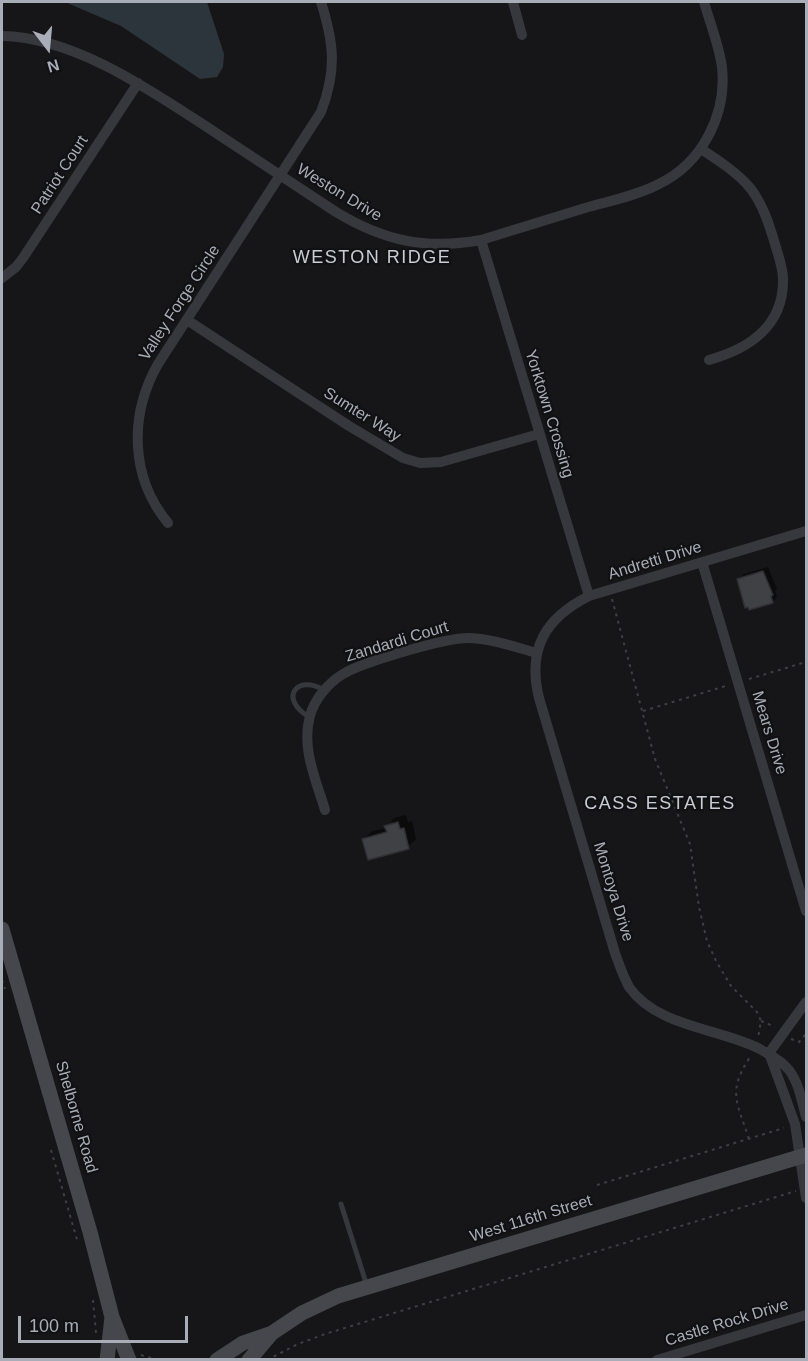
<!DOCTYPE html>
<html>
<head>
<meta charset="utf-8">
<style>
  body { margin:0 }
  #map { position:relative; width:808px; height:1361px; overflow:hidden; background:#161618; font-family:Arial,sans-serif }
  canvas { display:block }
  .frame { position:absolute; inset:0; border:3px solid #a8adb8; pointer-events:none }
  .north { position:absolute; left:18px; top:18px; width:60px; height:60px; -webkit-text-stroke:4px #111113; paint-order:stroke; rotate:164deg; font-size:16px; font-weight:700; line-height:24px; text-align:center; color:#a8adb8 }
  .north::after { content:''; display:block; margin:auto; width:21px; height:27px; background:#a8adb8; clip-path:polygon(50% 0,100% 100%,50% 72%,0 100%) }
  .scale { position:absolute; left:18px; top:1316px; width:170px; height:27px; box-sizing:border-box; border:3px solid #a8adb8; border-top:0; padding-left:8px; font-size:18px; line-height:21px; white-space:nowrap; color:#a8adb8; -webkit-text-stroke:4px #111113; paint-order:stroke }
</style>
</head>
<body>
<div id="map">
<canvas width="808" height="1361"></canvas>
<div class="frame"></div>
<div class="north">N</div>
<div class="scale">100 m</div>
</div>
<script>
const context = document.querySelector('canvas').getContext('2d');
context.lineJoin = 'round';
function fillPath(path, color) {
  context.fillStyle = color;
  context.fill(path, 'evenodd');
}
function trace(path, color, width, dash) {
  context.strokeStyle = color;
  context.lineWidth = width;
  context.lineCap = dash ? 'butt' : 'round';
  context.setLineDash(dash || []);
  context.stroke(path);
}
function label(font, color, halo, rows, align = 'center') {
  context.font = font + ' Arial,sans-serif';
  context.lineWidth = 4.5;
  context.setLineDash([]);
  context.textBaseline = 'middle';
  context.strokeStyle = halo;
  context.fillStyle = color;
  for (const [text, x, y, turn = 0] of rows) {
    context.save();
    context.translate(x, y);
    context.rotate((+turn || 0) * Math.PI / 180);
    context.textAlign = isNaN(turn) ? turn : align;
    if (halo) context.strokeText(text, 0, 0);
    context.fillText(text, 0, 0);
    context.restore();
  }
}
fillPath(new Path2D(`
  M65,2H207L224,54L223,67L217,77L200,79L121,26Z`), '#2c353c');
fillPath(new Path2D(`
  M768,567L777,589L775,591L777,597L772,602L739,579L744,574Z
  M406,815L408,822L412,821L416,839L408,847L364,839L372,831L387,828L394,818Z`), '#0007');
const building = new Path2D(`
  M763,571L773,595L771,596L773,603L749,610L748,607L745,608L737,579Z
  M398,822L400,829L404,828L409,849L368,860L362,839L387,832L384,826Z`);
fillPath(building, '#404145');
trace(building, '#303034', 1.5);
trace(new Path2D(`
  M612,599L655,759L690,844L699,907L707,941L716,961L731,986L757,1012L761,1021L758,1038
  M749,679L806,662
  M643,711L729,685
  M2,980L5,989
  M761,1021L775,1027
  M791,1039L799,1042L806,1034
  M749,1139C737,1102 727,1092 750,1057
  M51,1150L78,1243
  M597,1185L784,1128
  M93,1300L96,1333
  M141,1355L158,1360
  M267,1360L298,1344L325,1334L796,1191`), '#3d3f44', 2, [3, 4.5]);
trace(new Path2D(`
  M309,717C278,698 297,674 324,690
  M341,1204L367,1286`), '#37383d', 5);
trace(new Path2D(`
  M513,2L522,35
  M2,36C75,37 153,92 213,131C254,158 295,185 336,212C384,241 426,250 481,240C516,229 550,219 585,208C609,201 636,196 659,184C702,163 727,115 722,67C719,45 710,23 704,2
  M701,149C718,160 738,173 751,189C763,205 769,224 775,244C778,255 783,267 783,279C784,326 749,349 709,360
  M481,240L589,596
  M2,278L16,267L23,258L138,83
  M187,320L349,426L403,458L420,463L441,462L539,434
  M168,523C130,477 129,415 158,364L321,112C337,70 334,43 321,2
  M806,531L589,596C545,618 527,649 539,698L615,953C619,964 623,976 629,987C657,1027 719,1028 760,1049C770,1055 781,1060 789,1070C799,1083 802,1102 806,1117
  M702,562L806,911
  M325,810C316,780 301,748 310,716C314,700 328,683 343,674C363,662 447,637 470,638C493,639 515,647 537,653
  M769,1053L795,1124L806,1198
  M769,1053L806,1002
  M657,1360L806,1315`), '#37383d', 10);
trace(new Path2D(`
  M2,929L90,1232L112,1317L129,1360
  M107,1360L112,1317
  M217,1360L243,1343L272,1333L302,1313L338,1296L806,1155
  M249,1360L272,1333`), '#45474d', 15);
label('16px', '#a8adb8', '#111113', [
  ["Patriot Court",60,175,-57],
  ["Weston Drive",339,193,31],
  ["Valley Forge Circle",180,303,-57],
  ["Yorktown Crossing",549,414,73],
  ["Sumter Way",362,415,32],
  ["Andretti Drive",655,561,-17],
  ["Zandardi Court",397,642,-17],
  ["Mears Drive",769,733,73],
  ["Montoya Drive",613,892,73],
  ["Shelborne Road",76,1117,74],
  ["West 116th Street",531,1219,-17],
  ["Castle Rock Drive",727,1323,-17]
]);
context.letterSpacing = '1.5px';
label('18px', '#c9ccd4', '#111113', [
  ["WESTON RIDGE",372,258],
  ["CASS ESTATES",660,804]
]);
context.letterSpacing = '0px';
</script>
</body>
</html>
